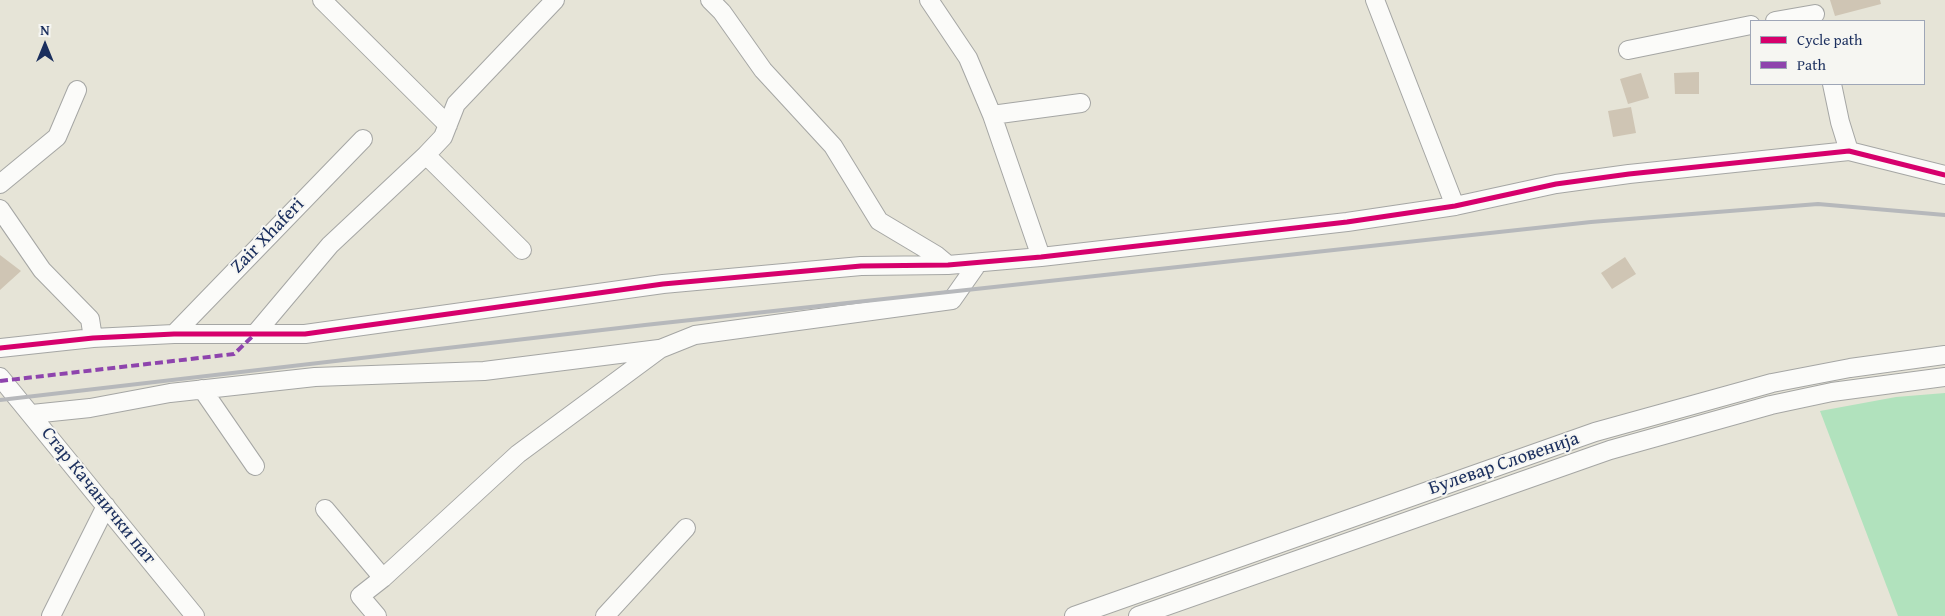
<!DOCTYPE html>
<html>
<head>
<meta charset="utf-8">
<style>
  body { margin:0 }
  #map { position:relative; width:1945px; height:616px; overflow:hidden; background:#e6e4d7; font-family:"Gentium Book Plus",serif }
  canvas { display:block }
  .legend { position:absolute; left:1750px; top:20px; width:175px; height:65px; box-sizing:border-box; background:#f6f6f2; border:1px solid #9ea6b7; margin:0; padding:6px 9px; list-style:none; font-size:15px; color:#1b2f5e }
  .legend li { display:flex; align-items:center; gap:10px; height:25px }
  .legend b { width:25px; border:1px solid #9ea6b7 }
  .north { position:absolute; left:20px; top:20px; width:50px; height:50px; -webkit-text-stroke:4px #f6f6f2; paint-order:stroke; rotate:0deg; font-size:14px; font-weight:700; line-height:20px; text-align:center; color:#1b2f5e }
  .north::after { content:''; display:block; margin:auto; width:18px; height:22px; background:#1b2f5e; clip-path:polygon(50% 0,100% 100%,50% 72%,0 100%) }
</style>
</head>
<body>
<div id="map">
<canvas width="1945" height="616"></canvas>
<ul class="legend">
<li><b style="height:6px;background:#d6006c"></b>Cycle path</li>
<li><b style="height:6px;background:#8e44ad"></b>Path</li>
</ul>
<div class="north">N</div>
</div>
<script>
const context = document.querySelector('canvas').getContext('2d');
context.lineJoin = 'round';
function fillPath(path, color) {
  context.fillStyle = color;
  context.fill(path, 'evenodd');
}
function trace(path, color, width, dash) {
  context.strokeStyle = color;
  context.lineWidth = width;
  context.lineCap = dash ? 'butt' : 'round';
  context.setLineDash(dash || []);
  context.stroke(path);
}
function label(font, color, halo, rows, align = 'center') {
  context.font = font + ' "Gentium Book Plus",serif';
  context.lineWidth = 4;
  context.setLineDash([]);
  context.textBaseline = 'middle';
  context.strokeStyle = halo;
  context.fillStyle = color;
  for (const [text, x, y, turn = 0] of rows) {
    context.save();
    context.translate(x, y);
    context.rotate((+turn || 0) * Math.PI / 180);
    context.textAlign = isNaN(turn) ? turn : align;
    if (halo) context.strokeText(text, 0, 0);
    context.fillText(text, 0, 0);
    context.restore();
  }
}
fillPath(new Path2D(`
  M1945,393V616H1898L1820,411L1896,397Z`), '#b1e2bd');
fillPath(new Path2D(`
  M1830,0H1880L1881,4L1835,16Z
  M1699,72V94H1675L1674,73Z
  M1641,73L1649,98L1628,104L1620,79Z
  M1631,107L1636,133L1613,137L1608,111Z
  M0,255L21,271L0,290Z
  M1625,257L1636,274L1612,289L1601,273Z`), '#cfc5b4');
const minor = new Path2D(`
  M322,0L448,125
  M710,0L722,12L763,70L833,146L879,221L936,255L948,265
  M929,0L968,58L992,115L1041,257
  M1375,0L1455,206
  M1775,21L1815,14
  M1628,50L1751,25
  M1832,84L1840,122L1849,151
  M992,115L1081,103
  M426,155L522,250
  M0,184L57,137L77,90
  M0,209L42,270L90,319L93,338
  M174,334L363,139
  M255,334L330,245L426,155L443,137L456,104L555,0
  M0,348L93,338L174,334H305L663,284L861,266L948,265L1041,257L1347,222L1455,206L1556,184L1629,174L1849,151L1945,175
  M0,377L195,616
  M202,389L255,466
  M32,414L90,408L170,393L315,377L484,371L659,349
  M325,509L383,578
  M51,616L106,506
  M377,616L360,596L383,578L518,454L660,349L695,335L952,300L978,263
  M605,616L686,528
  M1074,616L1595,432L1772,383L1850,368L1945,355
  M1138,616L1610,450L1771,405L1832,392L1945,377`);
trace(minor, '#a5a6a4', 20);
trace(minor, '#fbfbf9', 18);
trace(new Path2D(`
  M0,400L645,325L1591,222L1818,204L1945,215`), '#b6b8bb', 4);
trace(new Path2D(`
  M0,381L234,354L255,334`), '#8e44ad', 4, [8, 4]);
trace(new Path2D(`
  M0,348L93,338L174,334H305L663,284L861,266L948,265L1041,257L1347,222L1455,206L1556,184L1629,174L1849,151L1945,175`), '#d6006c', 5);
label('19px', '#1b2f5e', '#f6f6f2', [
  ["Zair Xhaferi",268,236,-46],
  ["Булевар Словенија",1504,464,-19],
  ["Стар Качанички пат",98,496,51]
]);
</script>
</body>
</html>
